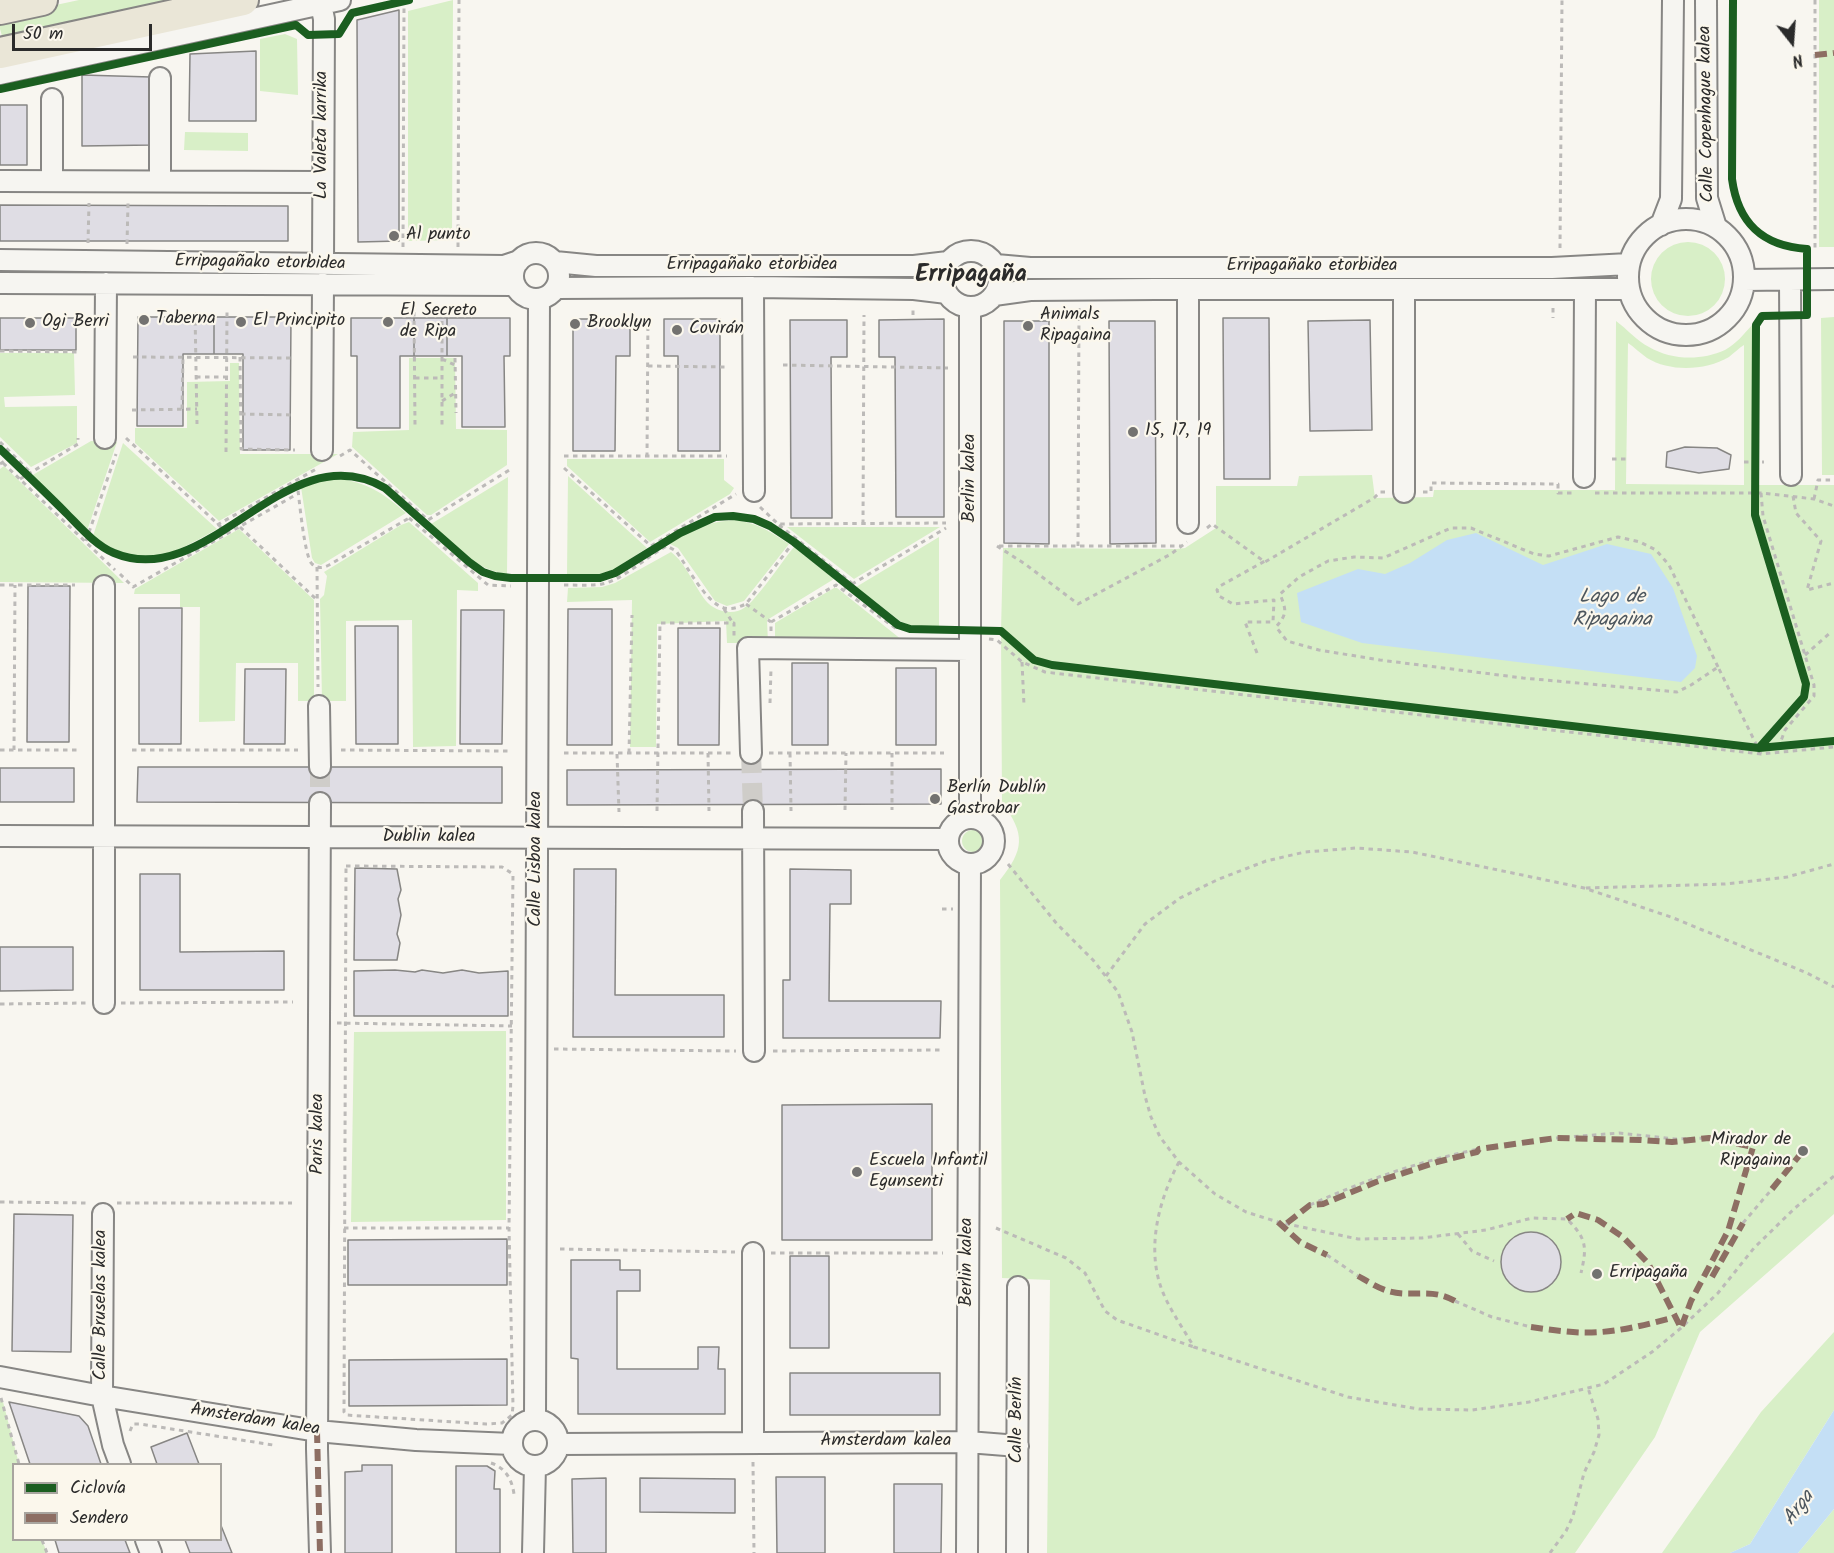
<!DOCTYPE html>
<html>
<head>
<meta charset="utf-8">
<style>
  body { margin:0 }
  #map { position:relative; width:1834px; height:1553px; overflow:hidden; background:#f8f6f0; font-family:Kalam,sans-serif }
  canvas { display:block }
  .legend { position:absolute; left:12px; top:1463px; width:210px; height:78px; box-sizing:border-box; background:#fbf7ec; border:2px solid #a8a59f; margin:0; padding:8px 10px; list-style:none; font-size:18px; color:#2b2b2b }
  .legend li { display:flex; align-items:center; gap:12px; height:30px }
  .legend b { width:30px; border:2px solid #a8a59f }
  .north { position:absolute; left:1762px; top:12px; width:60px; height:60px; -webkit-text-stroke:4px #fbf7ec; paint-order:stroke; rotate:163deg; font-size:16px; font-weight:700; line-height:24px; text-align:center; color:#2b2b2b }
  .north::after { content:''; display:block; margin:auto; width:21px; height:27px; background:#2b2b2b; clip-path:polygon(50% 0,100% 100%,50% 72%,0 100%) }
  .scale { position:absolute; left:12px; top:24px; width:140px; height:27px; box-sizing:border-box; border:3px solid #2b2b2b; border-top:0; padding-left:8px; font-size:18px; line-height:21px; white-space:nowrap; color:#2b2b2b; -webkit-text-stroke:4px #fbf7ec; paint-order:stroke }
</style>
</head>
<body>
<div id="map">
<canvas width="1834" height="1553"></canvas>
<ul class="legend">
<li><b style="height:8px;background:#1b5e20"></b>Ciclovía</li>
<li><b style="height:8px;background:#8d6e63"></b>Sendero</li>
</ul>
<div class="north">N</div>
<div class="scale">50 m</div>
</div>
<script>
const context = document.querySelector('canvas').getContext('2d');
context.lineJoin = 'round';
function fillPath(path, color) {
  context.fillStyle = color;
  context.fill(path, 'evenodd');
}
function trace(path, color, width, dash) {
  context.strokeStyle = color;
  context.lineWidth = width;
  context.lineCap = dash ? 'butt' : 'round';
  context.setLineDash(dash || []);
  context.stroke(path);
}
function label(font, color, halo, rows, align = 'center') {
  context.font = font + ' Kalam,sans-serif';
  context.lineWidth = 4.5;
  context.setLineDash([]);
  context.textBaseline = 'middle';
  context.strokeStyle = halo;
  context.fillStyle = color;
  for (const [text, x, y, turn = 0] of rows) {
    context.save();
    context.translate(x, y);
    context.rotate((+turn || 0) * Math.PI / 180);
    context.textAlign = isNaN(turn) ? turn : align;
    if (halo) context.strokeText(text, 0, 0);
    context.fillText(text, 0, 0);
    context.restore();
  }
}
fillPath(new Path2D(`
  M79,0H202L4,43L0,29V17Z
  M453,0L452,240L408,241V11Z
  M1819,0H1834V247H1819Z
  M285,34L297,39L298,95L260,91V39Z
  M185,132L248,133V151L184,150Z
  M1651 279a37 37 0 1 1 74 0a37 37 0 1 1-74 0Z
  M1834,317V475H1822L1821,318Z
  M1616,321C1627,329 1637,341 1649,347C1671,360 1701,361 1725,350C1736,344 1744,334 1752,325V485H1834V1214L1700,1332L1655,1437L1575,1553H1047L1050,1280L1002,1278L1000,880C1024,850 1026,834 1002,803L1001,631L1003,548L1177,549L1185,548L1216,528V486H1297L1299,476L1372,475L1375,498L1433,497L1434,490H1615ZM1628,343C1634,347 1640,353 1647,358C1670,372 1705,371 1729,357C1734,353 1739,348 1744,345V485L1626,484Z
  M0,353H74L75,395L4,397L5,407L77,406V443L31,467L0,437Z
  M409,358H455L456,429L507,430V465L431,515H427L352,447L353,432L409,430Z
  M230,363H239L240,454H338L219,521L135,443V428H187V382L230,381Z
  M91,441L117,442L87,531L31,476Z
  M123,443L217,529C176,553 133,576 93,536Z
  M567,459H724V480L734,488L730,494L650,542L567,466Z
  M4,466L124,583L0,582V469Z
  M568,476L647,548L613,570L600,574L567,575Z
  M508,477L507,574C475,570 454,545 431,524Z
  M343,479C372,485 384,494 406,513L321,565L315,563L312,558L301,487L324,480Z
  M734,520C758,523 769,531 789,544L744,601L727,606L715,601L678,548L670,544C687,528 711,522 734,520Z
  M409,522L478,583V591L457,590L456,746L413,747L412,620L346,621V701H322L320,599L324,595L327,576L324,572L401,525Z
  M787,527H940L854,579Z
  M239,529L314,600V701H298V663H236L235,721L199,722L200,607H180V594H134L135,589Z
  M939,537V626H911L900,621L856,587Z
  M794,547L834,579L767,620L768,643H727L726,621L657,624L656,747H630L632,600L567,602L568,588L602,587L615,583L671,552C686,563 694,586 706,601C714,611 733,616 744,608C756,601 783,560 794,547Z
  M834,588H837L902,640L775,643V623Z
  M962 841a11 11 0 1 1 22 0a11 11 0 1 1-22 0Z
  M506,1031V1220L351,1222L354,1032Z
  M1834,1332V1410L1750,1544L1730,1553H1662L1761,1412Z
  M0,1398H2L19,1464H14V1540H42L47,1553H0Z
  M1834,1509V1553H1798Z`), '#d8efc7');
fillPath(new Path2D(`
  M1476,533L1543,565L1607,544L1651,554L1673,588L1697,656L1695,668L1681,682L1362,643L1301,622L1297,593L1358,569L1385,574L1410,563L1447,540Z
  M1834,1410V1509L1798,1553H1730L1750,1544Z`), '#c4dff5');
const building = new Path2D(`
  M399,10V241L358,242L357,20Z
  M256,51V121H189L190,54Z
  M82,75L151,77L152,145L82,146Z
  M0,105H27V165H0Z
  M0,205L288,206V241H0Z
  M138,317H214V354H183V426H137Z
  M214,317H291L290,450H243V354H214Z
  M0,318H76V350H0Z
  M351,318H414V356H400V428H357V356H351Z
  M414,318H447V356H414Z
  M447,318H510V356H504L505,427H462V356H447Z
  M1223,318H1269L1270,479H1224Z
  M573,319H630V356H616L615,451H573Z
  M664,319H720V451H678V356H664Z
  M944,319V517H896L895,357H879V320Z
  M790,320H847V357H831L832,518H791Z
  M1370,320L1372,430L1310,431L1308,321Z
  M1004,321H1049V544L1004,543Z
  M1109,321H1155L1156,543L1110,544Z
  M1685,447L1717,448L1731,455L1729,469L1699,473L1666,467L1667,452Z
  M28,586H70L69,742H27Z
  M139,608H182L181,744H139Z
  M568,609H612V745H567Z
  M461,610H504L502,744H460Z
  M355,626H398V744H356Z
  M678,628H720L719,745H678Z
  M792,663H828V745H792Z
  M896,668H936V745H896Z
  M245,669H286L285,744H244Z
  M138,767H502V803L137,802Z
  M0,768H74V802H0Z
  M941,769V804L567,805V770Z
  M355,868L397,869L401,890L398,899L401,915L397,934L400,943L397,960H354Z
  M574,869H616L615,995H724V1037H573Z
  M790,869L851,870V904H830L829,1001H941L940,1038H783V980H790Z
  M140,874H180V952L284,951V990H140Z
  M0,947H73V990L0,991Z
  M395,970L415,972L422,970L443,973L462,970L479,973L508,971V1016H354V971Z
  M932,1104V1240H782V1105Z
  M14,1214L73,1215L71,1352L12,1351Z
  M1501 1262a30 30 0 1 1 60 0a30 30 0 1 1-60 0Z
  M507,1239V1285H348V1240Z
  M790,1256H829V1348H790Z
  M571,1260H620V1270H640V1291H617V1369H698V1347H719L718,1369H725V1414H578V1359L571,1358Z
  M507,1359V1405L349,1406V1360Z
  M790,1373H940V1415H790Z
  M9,1402L79,1416L88,1426L101,1464H30Z
  M187,1433L199,1464H157L151,1447Z
  M362,1465H392V1553H345V1472L362,1471Z
  M456,1466H487L495,1471L494,1489H500V1553H456Z
  M776,1477H825V1553H777Z
  M606,1478V1553H573L572,1479Z
  M640,1478L735,1479V1513L640,1512Z
  M894,1484H942L941,1553H894Z
  M220,1523L232,1553H190L185,1540H220Z
  M55,1540H125L130,1553H59Z`);
fillPath(building, '#dfdde4');
trace(building, '#878684', 1.5);
trace(new Path2D(`
  M751,753L753,811
  M320,767V803`), '#cfcdc9', 20, [20, 10]);
const minor = new Path2D(`
  M1706,0L1707,198L1716,227
  M321,4L324,19L323,265
  M0,74L340,0
  M0,181L323,182
  M52,181V99
  M160,181V78
  M1628 277a58 58 0 1 1 116 0a58 58 0 1 1-116 0Z
  M1661,225L1671,199L1673,0
  M943 279a28 28 0 1 1 56 0a28 28 0 1 1-56 0Z
  M513 276a23 23 0 1 1 46 0a23 23 0 1 1-46 0Z
  M0,260L504,266L519,261
  M555,262L596,266H914L948,262
  M996,265L1030,268H1552L1629,264
  M1744,280L1834,279
  M1790,280L1791,475
  M0,283L515,285
  M753,287L754,491
  M556,288L753,287L914,289L947,293
  M994,295L1030,290L1155,289H1628
  M970,307V818
  M105,438L106,283
  M322,450L323,284
  M1584,477L1585,289
  M1404,492V290
  M1188,523V289
  M319,706L320,767
  M751,753L748,648L970,650
  M753,811L754,1051
  M948 841a23 23 0 1 1 46 0a23 23 0 1 1-46 0Z
  M0,836L948,839
  M104,1003V586
  M103,1214L102,1396L113,1445L120,1464
  M753,1253V1443
  M0,1377L102,1396L317,1431L416,1440L512,1444
  M535,1419L539,299
  M512 1443a23 23 0 1 1 46 0a23 23 0 1 1-46 0Z
  M558,1444L968,1442L1018,1446
  M146,1540L151,1553
  M320,1553L317,1449L320,803
  M533,1553L535,1466
  M967,1553L970,864
  M1017,1553L1018,1287`);
const highway = new Path2D(`
  M0,9L42,0
  M0,53L243,0`);
trace(minor, '#878684', 24);
trace(highway, '#878684', 34);
trace(new Path2D(`
  M1815,0V252
  M88,243L89,203
  M127,244L128,203
  M403,247L404,6
  M458,247L459,0
  M1560,248L1562,0
  M1553,308V318
  M195,312L197,424
  M414,312L415,426
  M442,312V426
  M913,315V307
  M0,351L78,352
  M133,357L294,358
  M240,357L241,449L295,450
  M455,358L456,413
  M442,359L455,365
  M783,365L948,368
  M648,366L727,367
  M196,377H226
  M415,378H442
  M442,401L455,393
  M182,409L183,357
  M132,410L197,409
  M241,414L294,415
  M126,438L223,529L225,534
  M0,442L30,472
  M226,452L227,312
  M340,456L350,450L428,520L511,469
  M564,456H727
  M647,457L648,314
  M1612,459H1626
  M1744,462H1764
  M3,463L115,570
  M0,464L9,458
  M564,468L651,546L736,494
  M20,479L78,444V438
  M297,482C299,496 304,556 312,564C318,569 323,568 329,565L409,518L418,510
  M1423,492H1431V483L1558,484V493H1573
  M1595,493H1761L1814,499L1834,506
  M1761,493L1763,516L1814,685V696L1785,730L1777,752
  M1793,496L1796,513L1821,541L1807,590L1834,583
  M1814,499L1818,480H1834
  M760,507L778,524L946,523
  M409,518L488,585L511,586
  M863,524L864,315
  M217,525L318,468
  M779,525L853,584
  M240,527L317,600
  M1207,528L1212,524L1265,562L1374,498L1380,492H1386
  M86,541L116,454
  M997,546L1025,564L1078,604L1171,554L1187,542
  M999,546H1181
  M1078,546L1079,308
  M317,567L318,687
  M120,574L133,587L299,493
  M0,585H75
  M564,585C576,585 590,586 602,584C623,580 647,556 667,546L676,551C687,566 706,603 724,608C732,610 739,607 746,604L796,539
  M844,589L946,528
  M746,604L771,622
  M724,609L733,623
  M771,631V622L836,585L898,630
  M989,639L997,640L1022,662L1045,672L1761,754L1834,747
  M1257,653L1245,622H1273L1274,600L1233,604L1219,596L1217,590L1220,586L1265,561
  M1805,655L1830,633
  M1022,662L1024,705
  M1718,667L1669,565L1656,550L1640,542L1618,537L1549,556L1534,554L1471,528H1451L1383,558L1354,557L1328,561L1299,577L1280,594C1286,610 1288,613 1276,627L1287,641L1319,650L1380,660L1523,678L1677,692L1691,685L1718,667L1761,754
  M770,703L771,668
  M0,750H77
  M14,750L15,585
  M132,750H298
  M341,750L509,751
  M564,753H732
  M629,753L632,615
  M708,753L709,811
  M769,753H944
  M790,753L791,811
  M892,753V810
  M617,754L619,812
  M845,810L846,753
  M657,811L660,623H734V637
  M1008,864L1057,924L1093,960L1118,992L1132,1032L1145,1096L1151,1117L1160,1137L1179,1162L1215,1194L1246,1212L1278,1222L1358,1239L1422,1238L1486,1230L1532,1218L1567,1219C1587,1239 1587,1247 1581,1273
  M346,866L502,867L513,874L509,1228L513,1406L512,1415L502,1423L486,1424L346,1415L344,1412Z
  M1586,888L1725,884L1787,877L1834,864
  M942,909H953
  M1106,976L1145,924L1180,898L1219,879L1266,861L1305,852L1356,848L1412,852L1584,888L1671,917L1807,973L1834,987
  M121,1003L293,1002
  M0,1004L87,1003
  M337,1023L512,1026
  M554,1049L736,1051
  M773,1051L943,1050
  M1556,1138L1619,1133L1675,1139L1709,1138
  M1179,1162C1158,1201 1145,1252 1164,1295C1172,1313 1184,1330 1194,1347L1348,1397L1419,1409L1472,1410L1529,1402L1588,1388L1604,1384L1652,1352L1681,1328L1718,1293L1754,1248L1795,1208L1834,1176
  M0,1202L89,1203
  M117,1203H292
  M1310,1205C1365,1180 1420,1161 1479,1149
  M1743,1223L1772,1189
  M344,1228H509
  M996,1228L1066,1258L1085,1273L1105,1311L1117,1320L1194,1347
  M1458,1234L1472,1251L1494,1261
  M560,1249L735,1252
  M771,1253H943
  M1327,1255L1358,1276
  M1455,1301L1492,1317L1531,1327
  M1,1398L19,1464
  M130,1431L133,1424H140L273,1445
  M753,1462L754,1553
  M491,1463C506,1468 512,1480 514,1494
  M42,1540L47,1553
  M1550,1553L1566,1531L1573,1516L1584,1473L1594,1452L1599,1435L1598,1419L1588,1388`), '#bcbab8', 3, [4.5, 4.5]);
trace(minor, '#f6f5f1', 20);
trace(highway, '#eae6d7', 30);
trace(new Path2D(`
  M1815,55L1834,53
  M1772,1189L1803,1151
  M1278,1222L1300,1242L1327,1255
  M1287,1223L1310,1205L1323,1204L1376,1182L1437,1162L1477,1152L1479,1149L1556,1138L1640,1140L1672,1142L1709,1138L1753,1147L1728,1231L1691,1301L1681,1328L1648,1263L1623,1237L1598,1220L1576,1213L1567,1219
  M1358,1276C1367,1281 1378,1288 1388,1291C1412,1298 1431,1287 1455,1301
  M1712,1277L1743,1223
  M1531,1327C1545,1329 1559,1331 1573,1332C1607,1335 1642,1326 1675,1317
  M317,1431L320,1553`), '#8d6e63', 6, [12, 6]);
trace(new Path2D(`
  M1733,0L1732,179C1738,223 1762,246 1807,249V315L1762,316L1756,325L1755,515L1806,684L1804,697L1759,748
  M0,89L296,25L308,35L339,34L352,13L409,0
  M0,449C22,470 44,491 66,513C80,527 95,545 114,553C210,593 286,431 385,488L469,562L483,572L495,576L511,578H600L615,573L680,533L715,517L733,516L754,519L770,526L794,542L898,625L910,629L1001,631L1034,660L1052,665L1759,748L1834,741`), '#1b5e20', 8);
for (const [x, y, r, color] of [
  [394,236,6,"#737270"],
  [144,320,6,"#737270"],
  [241,322,6,"#737270"],
  [388,322,6,"#737270"],
  [30,323,6,"#737270"],
  [575,324,6,"#737270"],
  [1028,326,6,"#737270"],
  [677,330,6,"#737270"],
  [1133,432,6,"#737270"],
  [935,799,6,"#737270"],
  [1803,1151,6,"#737270"],
  [857,1172,6,"#737270"],
  [1597,1274,6,"#737270"]
]) {
  const dot = new Path2D();
  dot.arc(x, y, r, 0, 2 * Math.PI);
  context.fillStyle = color;
  context.fill(dot);
  trace(dot, '#fbf7ec', 2);
}
label('18px', '#2b2b2b', '#fbf7ec', [
  ["Calle Copenhague kalea",1708,114,-91],
  ["La Valeta karrika",323,135,-90],
  ["Erripagañako etorbidea",260,264,1],
  ["Erripagañako etorbidea",752,266],
  ["Erripagañako etorbidea",1312,267],
  ["Berlin kalea",971,478,-90],
  ["Dublin kalea",429,838],
  ["Calle Lisboa kalea",537,859,-90],
  ["Paris kalea",319,1134,-90],
  ["Berlin kalea",968,1262,-90],
  ["Calle Bruselas kalea",102,1305,-90],
  ["Calle Berlín",1018,1420,-90],
  ["Amsterdam kalea",255,1421,9],
  ["Amsterdam kalea",886,1442]
]);
label('18px', '#2b2b2b', '#fbf7ec', [
  ["Al punto",406,236],
  ["El Secreto",400,312],
  ["de Ripa",400,333],
  ["Animals",1040,316],
  ["Ripagaina",1040,337],
  ["Taberna",156,320],
  ["El Principito",253,322],
  ["Ogi Berri",42,323],
  ["Brooklyn",587,324],
  ["Covirán",689,330],
  ["15, 17, 19",1145,432],
  ["Berlín Dublín",947,789],
  ["Gastrobar",947,810],
  ["Mirador de",1791,1141,"right"],
  ["Ripagaina",1791,1162,"right"],
  ["Escuela Infantil",869,1162],
  ["Egunsenti",869,1183],
  ["Erripagaña",1609,1274]
], 'left');
label('italic 20px', '#4c565e', '#fbf7ec', [
  ["Lago de",1612,599],
  ["Ripagaina",1612,622],
  ["Arga",1800,1509,-53]
]);
label('bold 24px', '#2b2b2b', '#fbf7ec', [
  ["Erripagaña",971,277]
]);
</script>
</body>
</html>
